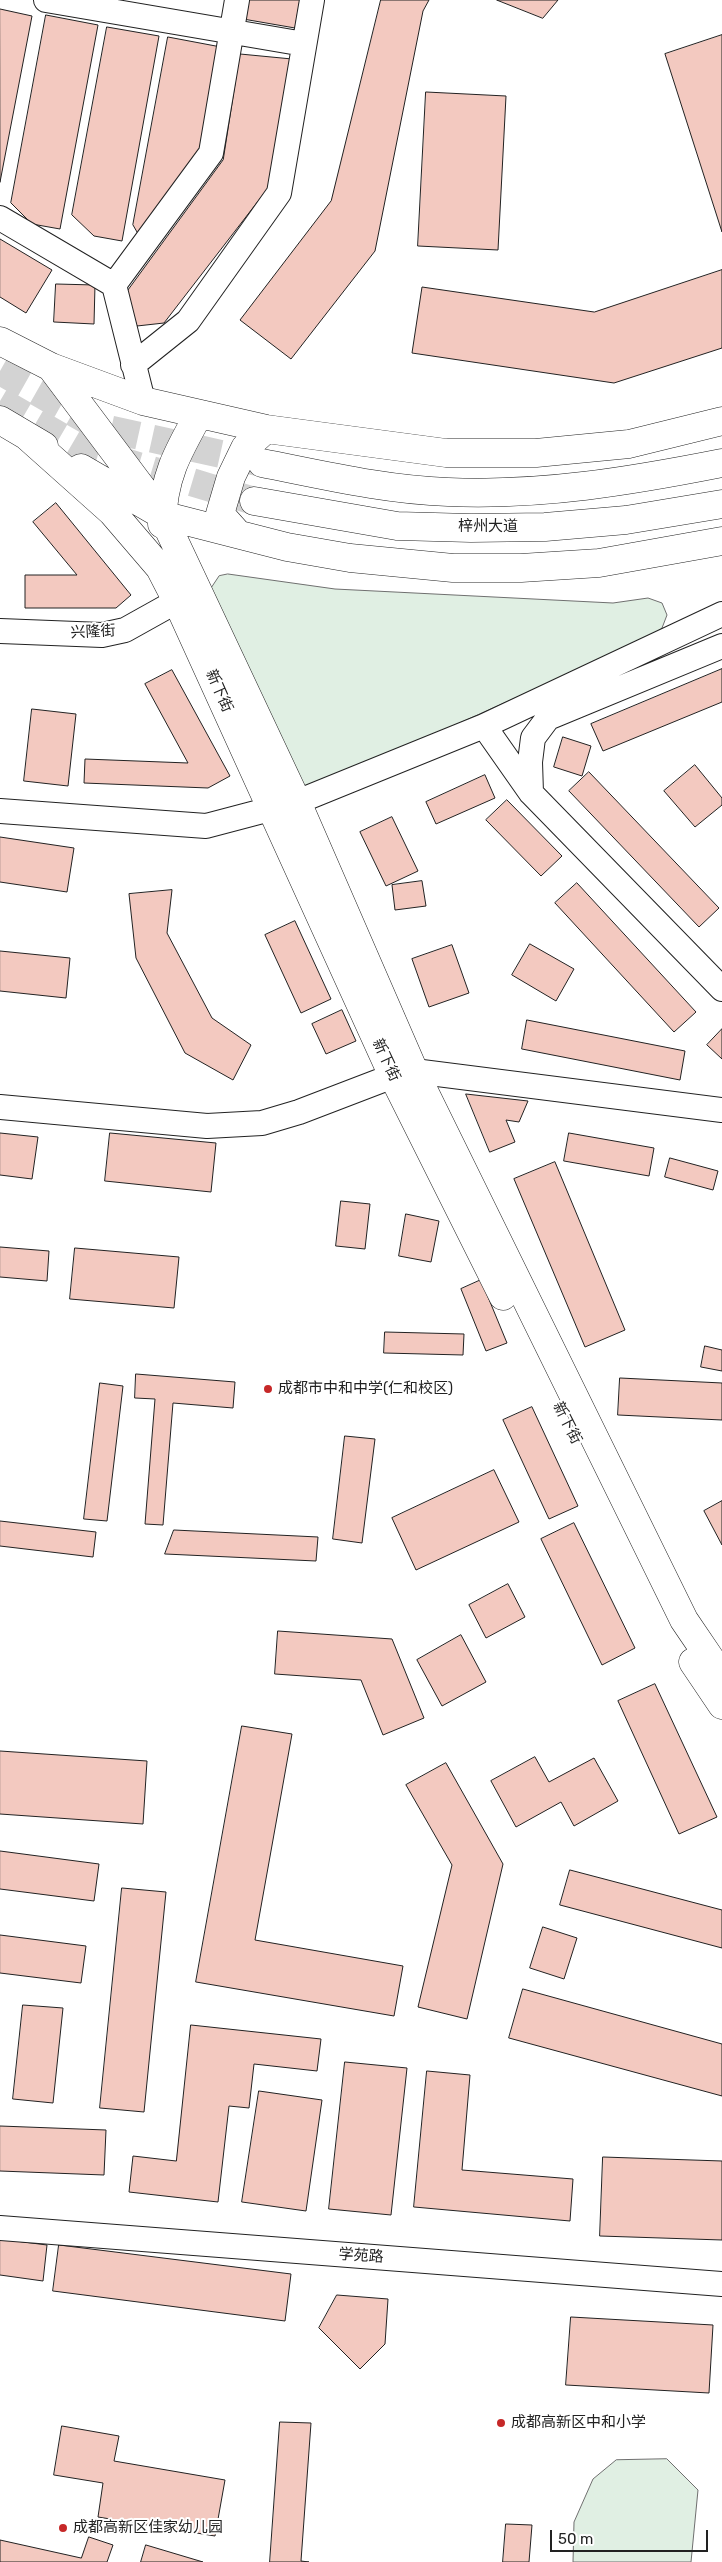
<!DOCTYPE html>
<html>
<head>
<meta charset="utf-8">
<style>
  body { margin:0 }
  #map { position:relative; width:722px; height:2562px; overflow:hidden; background:#fff; font-family:Rubik,sans-serif }
  canvas { display:block }
  .scale { position:absolute; left:550px; top:2530px; width:158px; height:22px; box-sizing:border-box; border:2px solid #222; border-top:0; padding-left:6px; font-size:15px; line-height:18px; white-space:nowrap; color:#222; -webkit-text-stroke:4px #fff; paint-order:stroke }
</style>
</head>
<body>
<div id="map">
<canvas width="722" height="2562"></canvas>
<div class="scale">50 m</div>
</div>
<script>
const context = document.querySelector('canvas').getContext('2d');
context.lineJoin = 'round';
function fillPath(path, color) {
  context.fillStyle = color;
  context.fill(path, 'evenodd');
}
function trace(path, color, width, dash) {
  context.strokeStyle = color;
  context.lineWidth = width;
  context.lineCap = dash ? 'butt' : 'round';
  context.setLineDash(dash || []);
  context.stroke(path);
}
function label(font, color, halo, rows, align = 'center') {
  context.font = font + ' Rubik,"Noto Sans SC",sans-serif';
  context.lineWidth = 4;
  context.setLineDash([]);
  context.textBaseline = 'middle';
  context.strokeStyle = halo;
  context.fillStyle = color;
  for (const [text, x, y, turn = 0] of rows) {
    context.save();
    context.translate(x, y);
    context.rotate((+turn || 0) * Math.PI / 180);
    context.textAlign = isNaN(turn) ? turn : align;
    if (halo) context.strokeText(text, 0, 0);
    context.fillText(text, 0, 0);
    context.restore();
  }
}
const green = new Path2D(`
  M228,574L335,589L613,603L648,598L662,603L667,615L662,628L653,636L304,793L211,588L219,576Z
  M667,2459L698,2490L691,2562H573L574,2522L593,2479L616,2460Z`);
fillPath(green, '#e0efe3');
trace(green, '#6f6f6f', 1);
const building = new Path2D(`
  M247,0H300L295,28L243,19Z
  M381,0H429L423,11L375,251L291,359L240,320L331,201Z
  M497,0H558L543,18Z
  M0,9L32,16L0,182Z
  M46,15L98,25L60,229L32,224L11,203Z
  M107,27L159,36L122,241L94,236L72,215Z
  M722,35V232L665,54Z
  M168,37L221,47L201,153L141,239L133,225Z
  M240,54L292,59L269,187L164,323L137,326L125,294L223,160Z
  M426,92L506,96L498,250L418,246Z
  M0,239L52,270L26,313L0,297Z
  M722,270V348L614,383L412,353L422,287L594,312Z
  M56,284L95,285L94,324L54,322Z
  M56,503L131,595L116,608H25V575H77L33,522Z
  M722,669V702L603,751L591,724Z
  M172,670L230,776L208,788L84,783L85,759L188,763L145,684Z
  M32,709L76,714L68,786L24,781Z
  M563,737L591,746L582,776L554,767Z
  M695,765L722,798V805L695,827L664,791Z
  M589,772L719,908L699,927L569,791Z
  M485,775L495,798L436,824L426,802Z
  M507,800L562,856L541,876L486,820Z
  M392,817L418,871L386,886L360,832Z
  M0,837L74,848L67,892L0,882Z
  M422,881L426,906L395,910L392,885Z
  M577,883L696,1012L674,1032L555,903Z
  M172,890L167,933L212,1018L251,1045L233,1080L185,1053L136,958L129,894Z
  M295,921L331,999L301,1013L265,935Z
  M530,944L574,969L556,1001L512,975Z
  M452,945L469,993L429,1007L412,959Z
  M0,951L70,958L66,998L0,991Z
  M342,1010L356,1041L326,1054L312,1024Z
  M527,1020L685,1051L680,1080L522,1049Z
  M722,1029V1059L707,1045Z
  M466,1094L528,1101L519,1122L506,1120L515,1142L490,1152Z
  M0,1133L38,1137L32,1179L0,1175Z
  M110,1133L216,1143L211,1192L105,1181Z
  M569,1133L654,1148L649,1176L564,1161Z
  M670,1158L718,1171L713,1190L665,1177Z
  M555,1162L625,1330L585,1347L514,1179Z
  M341,1201L370,1204L365,1249L336,1246Z
  M406,1214L439,1221L431,1262L399,1256Z
  M0,1247L49,1251L47,1281L0,1277Z
  M75,1248L179,1257L174,1308L70,1299Z
  M481,1280L507,1343L486,1351L461,1289Z
  M385,1332L464,1334L463,1355L384,1353Z
  M705,1346L722,1350V1371L701,1367Z
  M136,1374L235,1382L233,1408L173,1403L163,1525L145,1524L155,1399L135,1398Z
  M620,1378L722,1383V1420L618,1415Z
  M100,1383L123,1386L107,1521L84,1519Z
  M532,1407L578,1506L549,1519L503,1420Z
  M345,1436L375,1439L362,1543L333,1539Z
  M494,1470L519,1522L416,1570L392,1518Z
  M722,1501V1545L704,1511Z
  M0,1521L96,1532L93,1557L0,1546Z
  M574,1523L635,1648L602,1665L541,1539Z
  M174,1530L318,1537L316,1561L165,1554Z
  M508,1584L525,1617L486,1638L469,1605Z
  M278,1631L392,1639L424,1718L383,1735L361,1680L275,1674Z
  M461,1635L486,1682L442,1706L417,1660Z
  M655,1684L717,1817L679,1834L618,1701Z
  M242,1726L292,1734L255,1940L403,1966L394,2016L196,1982Z
  M0,1751L147,1761L143,1824L0,1814Z
  M535,1757L549,1782L594,1758L618,1801L574,1826L561,1802L516,1827L491,1781Z
  M446,1763L503,1864L467,2019L418,2007L452,1865L406,1785Z
  M0,1851L99,1864L94,1901L0,1889Z
  M570,1870L722,1910V1948L560,1905Z
  M122,1888L166,1892L144,2112L100,2108Z
  M543,1927L577,1938L564,1979L530,1968Z
  M0,1935L86,1946L81,1983L0,1973Z
  M523,1989L722,2044V2096L509,2038Z
  M23,2005L63,2008L53,2103L13,2099Z
  M191,2025L321,2039L317,2071L254,2064L249,2108L229,2106L218,2202L129,2192L133,2156L176,2161Z
  M345,2062L407,2068L391,2215L329,2209Z
  M427,2071L470,2075L462,2170L573,2179L570,2221L414,2207Z
  M259,2091L322,2100L306,2211L242,2202Z
  M0,2126L106,2130L104,2175L0,2171Z
  M603,2157L722,2161V2240L600,2236Z
  M0,2239L47,2245L43,2281L0,2275Z
  M59,2245L291,2274L285,2321L53,2291Z
  M337,2295L388,2299L385,2344L360,2369L319,2328Z
  M571,2317L713,2325L709,2393L566,2385Z
  M280,2422L311,2423L301,2561L309,2562H270Z
  M62,2426L119,2436L114,2461L225,2480L215,2536L98,2517L103,2483L54,2475Z
  M506,2524L532,2525L529,2562H503Z
  M89,2537L113,2545L107,2562H0V2540L81,2558Z
  M146,2545L203,2562H141Z`);
fillPath(building, '#f3c9c0');
trace(building, '#222', 1);
trace(new Path2D(`
  M0,371L99,427L262,463
  M0,401L82,449L254,501`), '#d3d3d3', 28, [28, 14]);
const minor = new Path2D(`
  M46,0L304,44
  M0,218L114,285L143,401
  M114,285L211,153L237,0
  M133,365L188,321L279,193L312,0
  M0,631L102,635L125,630L177,601
  M484,726L531,793L722,989
  M531,793L530,762L533,738L548,718L722,646
  M0,811L206,826L297,802L484,726L722,614
  M0,1107L207,1126L262,1123L299,1112L393,1076L414,1071L722,1110
  M0,2228L722,2284`);
const major = new Path2D(`
  M0,341L51,367L143,401L266,429L446,453H536L629,444L722,421
  M51,367L162,515L297,802L414,1071L684,1620L722,1676
  M0,420L44,446
  M28,437L112,512L160,568L177,601L393,1076L503,1296
  M81,468L162,515L287,547L350,558L453,568H521L599,563L722,541
  M162,524C163,478 177,453 199,414
  M237,533L220,514L231,477L245,448L266,429
  M693,1662L722,1705`);
const highway = new Path2D(`
  M262,463C323,475 386,490 448,492C541,496 631,481 722,463
  M254,501L397,526L471,528L545,527L626,520L722,504`);
trace(minor, '#222', 26);
trace(major, '#222', 29);
trace(highway, '#222', 29);
trace(minor, '#fff', 24);
trace(major, '#fff', 28);
trace(highway, '#fff', 28);
for (const [x, y, r, color] of [
  [268,1389,5,"#c62828"],
  [501,2423,5,"#c62828"],
  [63,2528,5,"#c62828"]
]) {
  const dot = new Path2D();
  dot.arc(x, y, r, 0, 2 * Math.PI);
  context.fillStyle = color;
  context.fill(dot);
  trace(dot, '#fff', 2);
}
label('15px', '#222', '#fff', [
  ["梓州大道",488,527],
  ["兴隆街",93,632,-3],
  ["新下街",219,691,66],
  ["新下街",386,1060,65],
  ["新下街",567,1423,63],
  ["学苑路",361,2256,4]
]);
label('15px', '#222', '#fff', [
  ["成都市中和中学(仁和校区)",278,1389],
  ["成都高新区中和小学",511,2423],
  ["成都高新区佳家幼儿园",73,2528]
], 'left');
</script>
</body>
</html>
